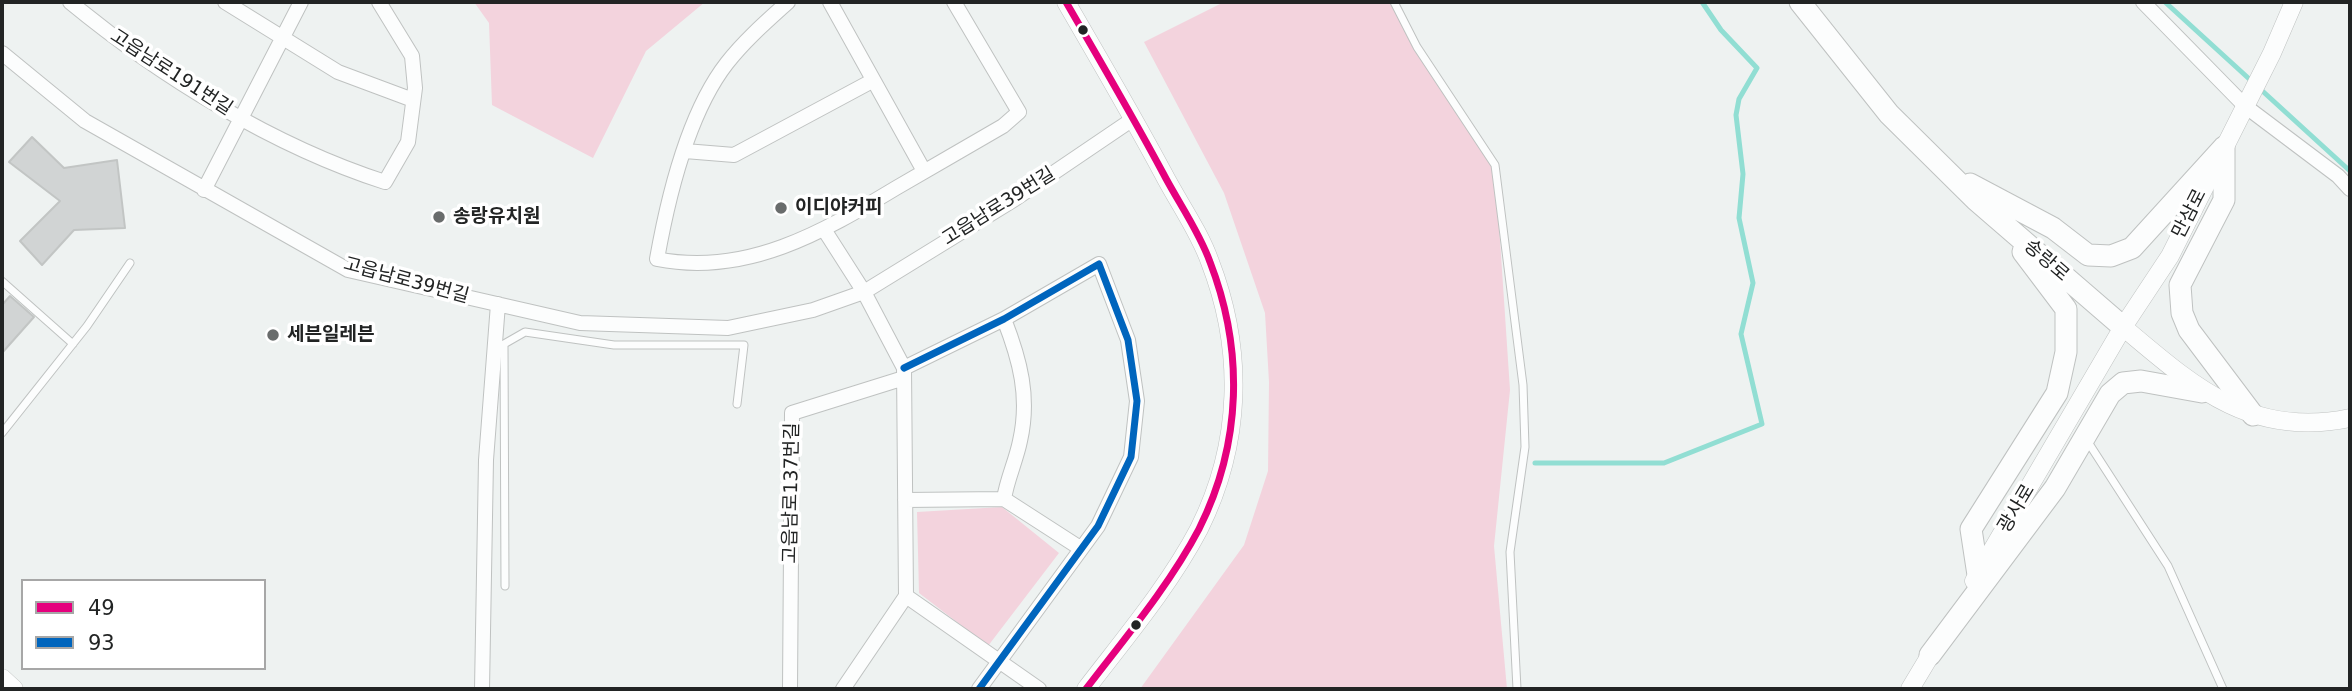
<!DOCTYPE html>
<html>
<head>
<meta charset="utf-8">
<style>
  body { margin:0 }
  #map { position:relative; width:2352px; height:691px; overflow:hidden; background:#eef2f1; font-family:"DejaVu Sans",sans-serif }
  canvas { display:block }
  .frame { position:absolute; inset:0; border:4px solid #222424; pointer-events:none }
  .legend { position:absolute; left:21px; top:579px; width:245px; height:91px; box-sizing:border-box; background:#fff; border:2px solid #a7a7a7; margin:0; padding:9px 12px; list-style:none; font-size:21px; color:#222424 }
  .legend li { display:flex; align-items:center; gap:14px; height:35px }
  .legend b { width:35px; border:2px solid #a7a7a7 }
</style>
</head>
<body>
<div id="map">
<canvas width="2352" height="691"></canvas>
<div class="frame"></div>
<ul class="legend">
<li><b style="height:9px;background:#e5007d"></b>49</li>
<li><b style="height:9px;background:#0065bd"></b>93</li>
</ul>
</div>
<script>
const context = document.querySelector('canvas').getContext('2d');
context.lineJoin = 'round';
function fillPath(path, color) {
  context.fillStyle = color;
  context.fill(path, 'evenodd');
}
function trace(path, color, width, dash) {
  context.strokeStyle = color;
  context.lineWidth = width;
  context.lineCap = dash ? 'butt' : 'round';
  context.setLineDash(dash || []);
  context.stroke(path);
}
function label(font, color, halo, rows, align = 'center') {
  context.font = font + ' "DejaVu Sans","Noto Sans KR",sans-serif';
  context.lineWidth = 7;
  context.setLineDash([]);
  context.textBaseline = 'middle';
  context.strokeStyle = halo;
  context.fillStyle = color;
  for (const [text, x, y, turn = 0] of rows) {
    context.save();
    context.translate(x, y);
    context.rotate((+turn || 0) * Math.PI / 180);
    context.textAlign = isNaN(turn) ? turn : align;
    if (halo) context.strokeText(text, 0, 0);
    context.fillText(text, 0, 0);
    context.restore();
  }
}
fillPath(new Path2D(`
  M474,2H705L646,51L593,158L492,105L489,23Z
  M1224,2H1394L1417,47L1495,165L1510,390L1494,546L1507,689H1140L1244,545L1268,471L1269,382L1265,313L1224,193L1144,42Z
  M1002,507L1059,553L988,646L919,593L917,512Z`), '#f3d3dd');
trace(new Path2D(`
  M2165,2L2350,171
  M1535,463H1664L1762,424L1741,334L1753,283L1739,218L1743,174L1736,115L1739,99L1757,68L1721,30L1702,2`), '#91ded3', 5);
const building = new Path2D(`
  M32,137L64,168L117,160L125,228L74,230L42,265L20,241L60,201L9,162Z
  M10,296L34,317L2,353V305Z`);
fillPath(building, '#d1d4d4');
trace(building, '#c2c5c4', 2);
const service = new Path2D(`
  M1394,2L1417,47L1495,165L1523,385L1525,447L1510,552L1517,689
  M2,281L73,344
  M2,433L87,326L130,263
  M2086,439L2168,566L2223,689
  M505,586L504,344L525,332L614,345H744L737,404`);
const minor = new Path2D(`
  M70,2C160,76 273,146 385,182L408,142L415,88L412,56L379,2
  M225,2L338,72L413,100
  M788,2C767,21 745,40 727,63C688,113 668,197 657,259C746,277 823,232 896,188C932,167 967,147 1003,126L1019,112L954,2
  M830,2L924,171
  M2143,2L2245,106L2338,176L2350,189
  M2,53L85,121L348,270L580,323L728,328L813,310L864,292L1015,199L1133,119
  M685,151L734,155L872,81
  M204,190L301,2
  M825,231L864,292L904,368L906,596L843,689
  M1004,319C1020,360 1030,397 1020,441C1016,461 1007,479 1004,499
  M904,368L1004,319L1099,264L1128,340L1137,401L1131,457L1098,526L979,689
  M905,500L1004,499L1080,548
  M906,596L1039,689
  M482,689L486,460L498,304
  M790,689L792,413L904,378`);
const tertiary = new Path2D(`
  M1066,2C1099,59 1132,115 1163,173C1178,202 1199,231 1210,262C1244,350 1242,443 1199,529C1169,586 1125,638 1086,689
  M2123,327C2193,386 2251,439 2350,418
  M1974,581L2123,327L2170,256L2272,53L2294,2
  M2,678L14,689
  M1910,689L1937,644`);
const secondary = new Path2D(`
  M1800,2L1889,114L1976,200L2123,327
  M2224,147V200L2180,285L2182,313L2189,330L2253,415
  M1970,184L2053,228L2088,255L2111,256L2132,248L2224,147
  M1978,575L1971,529L2057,393L2066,352V309L2023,252
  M1930,655L2055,488L2110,394L2123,383L2141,381L2202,392`);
trace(service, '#bfc2c1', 9);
trace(minor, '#bfc2c1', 16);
trace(tertiary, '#bfc2c1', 19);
trace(secondary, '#bfc2c1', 23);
trace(service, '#fcfdfd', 7);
trace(minor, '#fcfdfd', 14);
trace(tertiary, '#fcfdfd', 18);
trace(secondary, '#fcfdfd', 21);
trace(new Path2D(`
  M1066,2C1099,59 1132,115 1163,173C1178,202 1199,231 1210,262C1244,350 1242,443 1199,529C1169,586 1125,638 1086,689`), '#e5007d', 7);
trace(new Path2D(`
  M904,368L1004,319L1099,264L1128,340L1137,401L1131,457L1098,526L979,689`), '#0065bd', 7);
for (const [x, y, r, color] of [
  [1083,30,6,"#222424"],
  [781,208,7,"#696c6c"],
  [439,217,7,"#696c6c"],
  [273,335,7,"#696c6c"],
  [1136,625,6,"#222424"]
]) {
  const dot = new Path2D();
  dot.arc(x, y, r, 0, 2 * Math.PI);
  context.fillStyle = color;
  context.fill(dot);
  trace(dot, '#fff', 2.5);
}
label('19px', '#222424', '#fff', [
  ["고읍남로191번길",171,73,33],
  ["고읍남로39번길",999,207,-32],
  ["만삼로",2190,214,-63],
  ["송랑로",2046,261,41],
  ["고읍남로39번길",406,281,15],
  ["고읍남로137번길",792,493,-89],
  ["광사로",2017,509,-59]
]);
label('bold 19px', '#222424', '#fff', [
  ["이디야커피",795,208],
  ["송랑유치원",453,217],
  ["세븐일레븐",287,335]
], 'left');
</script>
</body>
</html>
